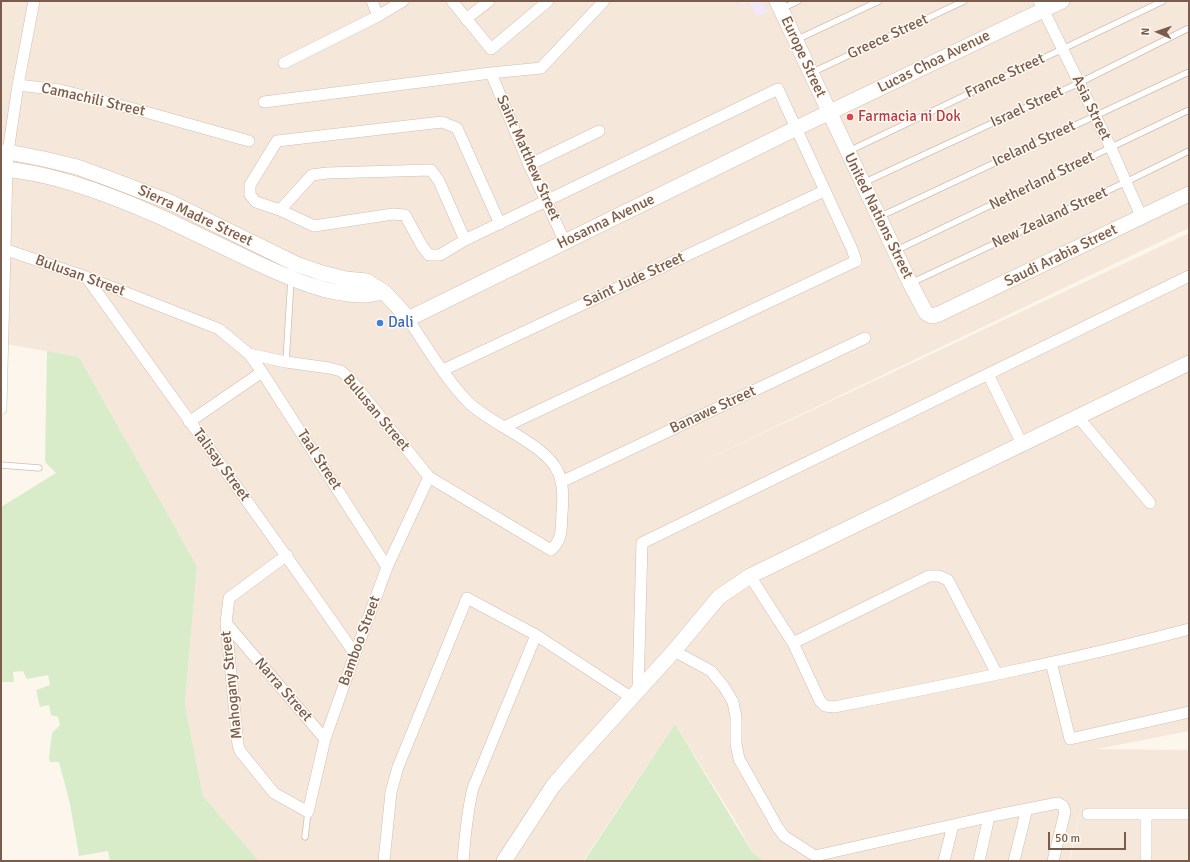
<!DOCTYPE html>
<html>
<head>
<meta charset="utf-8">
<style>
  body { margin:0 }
  #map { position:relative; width:1190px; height:862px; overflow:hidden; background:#fdf6ec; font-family:Signika,sans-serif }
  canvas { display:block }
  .frame { position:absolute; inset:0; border:2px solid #7a5c4d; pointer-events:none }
  .north { position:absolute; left:1138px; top:12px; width:40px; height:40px; -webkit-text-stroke:3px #fffaf3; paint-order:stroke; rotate:272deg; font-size:11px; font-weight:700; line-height:16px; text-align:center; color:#7a5c4d }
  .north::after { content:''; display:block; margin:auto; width:14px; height:18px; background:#7a5c4d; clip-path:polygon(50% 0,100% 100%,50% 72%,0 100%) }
  .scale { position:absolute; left:1048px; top:832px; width:78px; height:18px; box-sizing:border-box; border:2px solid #7a5c4d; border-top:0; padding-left:5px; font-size:12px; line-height:14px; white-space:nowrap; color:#7a5c4d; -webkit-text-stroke:3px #fffaf3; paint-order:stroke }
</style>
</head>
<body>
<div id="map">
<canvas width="1190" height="862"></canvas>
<div class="frame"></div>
<div class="north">N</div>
<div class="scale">50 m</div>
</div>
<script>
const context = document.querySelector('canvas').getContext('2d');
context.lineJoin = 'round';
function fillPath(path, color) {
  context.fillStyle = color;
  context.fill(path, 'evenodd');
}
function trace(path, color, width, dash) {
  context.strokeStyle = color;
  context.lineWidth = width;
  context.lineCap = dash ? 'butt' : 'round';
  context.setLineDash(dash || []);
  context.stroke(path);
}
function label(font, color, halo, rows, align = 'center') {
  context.font = font + ' Signika,sans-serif';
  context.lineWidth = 3;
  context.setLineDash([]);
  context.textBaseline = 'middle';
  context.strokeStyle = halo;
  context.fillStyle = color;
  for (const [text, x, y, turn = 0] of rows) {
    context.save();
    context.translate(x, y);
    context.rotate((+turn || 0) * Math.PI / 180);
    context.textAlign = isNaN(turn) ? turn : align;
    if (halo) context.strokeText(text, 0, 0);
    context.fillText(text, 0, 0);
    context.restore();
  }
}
fillPath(new Path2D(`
  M1,1H1189V228L693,466L1189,233V731L1097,749L1189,750V861H1070L1083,798L1069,861H764L752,852L735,820L675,724L583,861H259L203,796L185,704L197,566L79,357L1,343Z`), '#f5e8da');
fillPath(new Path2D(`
  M739,1H763L768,12L757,17L749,1L741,5Z`), '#f3e8fa');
fillPath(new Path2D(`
  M47,351L79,357L197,566L185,704L203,796L259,861H110L108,851L79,856L70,804L59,762H50L49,757L52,733L60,725L58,717L51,715L49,705L40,707L36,690L50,685L48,675L27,679L23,671L13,672L14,682H1V507L56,473L45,462Z
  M675,724L752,852L764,861H584Z`), '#d8ecc9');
const lane = new Path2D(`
  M781,9L798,1
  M796,40L879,1
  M811,73L964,1
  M849,151L1163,1
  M863,183L1079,83L1189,28
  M879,217L1189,72
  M895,251L1189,110
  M911,283L1126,182L1189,151
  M286,362L291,279
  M1,465L39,468
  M305,837L308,812`);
const street = new Path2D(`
  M372,1L378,16
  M452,1L491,49L548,1
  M1039,1L1111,148L1141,216
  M466,19L489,1
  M284,63L378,16L403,1
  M491,73L529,165L565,242
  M18,85L34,1
  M264,102L491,73L541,68L604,1
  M529,165L599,131
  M280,210L312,175L327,173L431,170L439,181L465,240
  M500,224L457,128L442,122L277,141L250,185V195L256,202L280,210L314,226L393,214L405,215L422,246L429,255H440L465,240L778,89L852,249L856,261L504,427
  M1,248L86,277L219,329L249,354L286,362L329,368L341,371L350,379L429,477L551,550C563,539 561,529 562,514C563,500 564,485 558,472C546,444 491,425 468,402C445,378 427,347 408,319
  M87,278C176,403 267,527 355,654
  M249,354L262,372L387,567
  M443,370L824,191
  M988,374L1022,444
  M1,409L7,169L8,152L18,85L60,90L142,111L249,141
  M1078,417L1150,503
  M189,422L262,372
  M561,482L865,338
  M287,555L229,598L226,623L238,745L240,751L274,793L308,812L325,739L355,654L387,567L429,477
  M750,576L793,643L820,701L825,706L834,707C953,684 1072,660 1189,629
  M226,623L325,739
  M793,643L929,576H939L948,580L997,674
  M674,651L711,671L724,687L733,702L736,717V744L739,759L778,828L784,836L815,856L997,815L1058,803L1063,806L1065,812L1053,861
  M1051,662L1070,739L1189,712
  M638,691L642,543L1189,276
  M1088,814H1189
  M384,861L391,792L398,767L467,598L536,635L632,698
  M463,861C465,836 467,812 473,788L536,635
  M944,861L953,825
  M979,861L989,817
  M1014,861L1027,809
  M1146,861V814`);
const secondary = new Path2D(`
  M777,1L910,283L926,313L932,316L939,314L1189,194
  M1,152H8L44,159L77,167L110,179L170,202L296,264L322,273L346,279L366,281L384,292L400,309L408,319L805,124L1062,1
  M1,169C53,172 116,197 163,218C195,233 227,249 259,264C292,279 327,295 363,295C370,295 377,293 384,292
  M504,861L553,786L577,758L674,651L719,597L750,576L1189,363`);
trace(lane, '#d1beb0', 7);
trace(street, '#d1beb0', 12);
trace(secondary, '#d6c0b0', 16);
trace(lane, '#fff', 5.5);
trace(street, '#fff', 11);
trace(secondary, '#fff', 15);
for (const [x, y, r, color] of [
  [850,117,4,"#e0444e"],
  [380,323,4,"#3f7fe0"]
]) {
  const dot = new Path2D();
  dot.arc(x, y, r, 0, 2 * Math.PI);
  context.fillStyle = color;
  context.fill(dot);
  trace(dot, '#fffaf3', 1.5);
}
label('15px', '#7a5c4d', '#fffaf3', [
  ["Greece Street",888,37,-25],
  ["Europe Street",803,57,65],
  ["Lucas Choa Avenue",934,62,-26],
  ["France Street",1005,76,-25],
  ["Camachili Street",93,100,13],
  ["Israel Street",1027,107,-25],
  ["Asia Street",1091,108,64],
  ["Iceland Street",1034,144,-25],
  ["Saint Matthew Street",528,158,66],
  ["Netherland Street",1042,181,-26],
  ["Sierra Madre Street",195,216,25],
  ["United Nations Street",878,216,64],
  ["New Zealand Street",1050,218,-25],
  ["Hosanna Avenue",606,222,-26],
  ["Saudi Arabia Street",1061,256,-26],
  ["Bulusan Street",80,276,20],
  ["Saint Jude Street",634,280,-25],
  ["Banawe Street",713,410,-25],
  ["Bulusan Street",376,413,50],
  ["Taal Street",319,460,57],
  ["Talisay Street",221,465,54],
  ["Bamboo Street",360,641,-70],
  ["Mahogany Street",232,685,-96],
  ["Narra Street",283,690,49]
]);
label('15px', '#be3a42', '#fffaf3', [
  ["Farmacia ni Dok",858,117]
], 'left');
label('15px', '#366cbe', '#fffaf3', [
  ["Dali",388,323]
], 'left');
</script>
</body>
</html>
